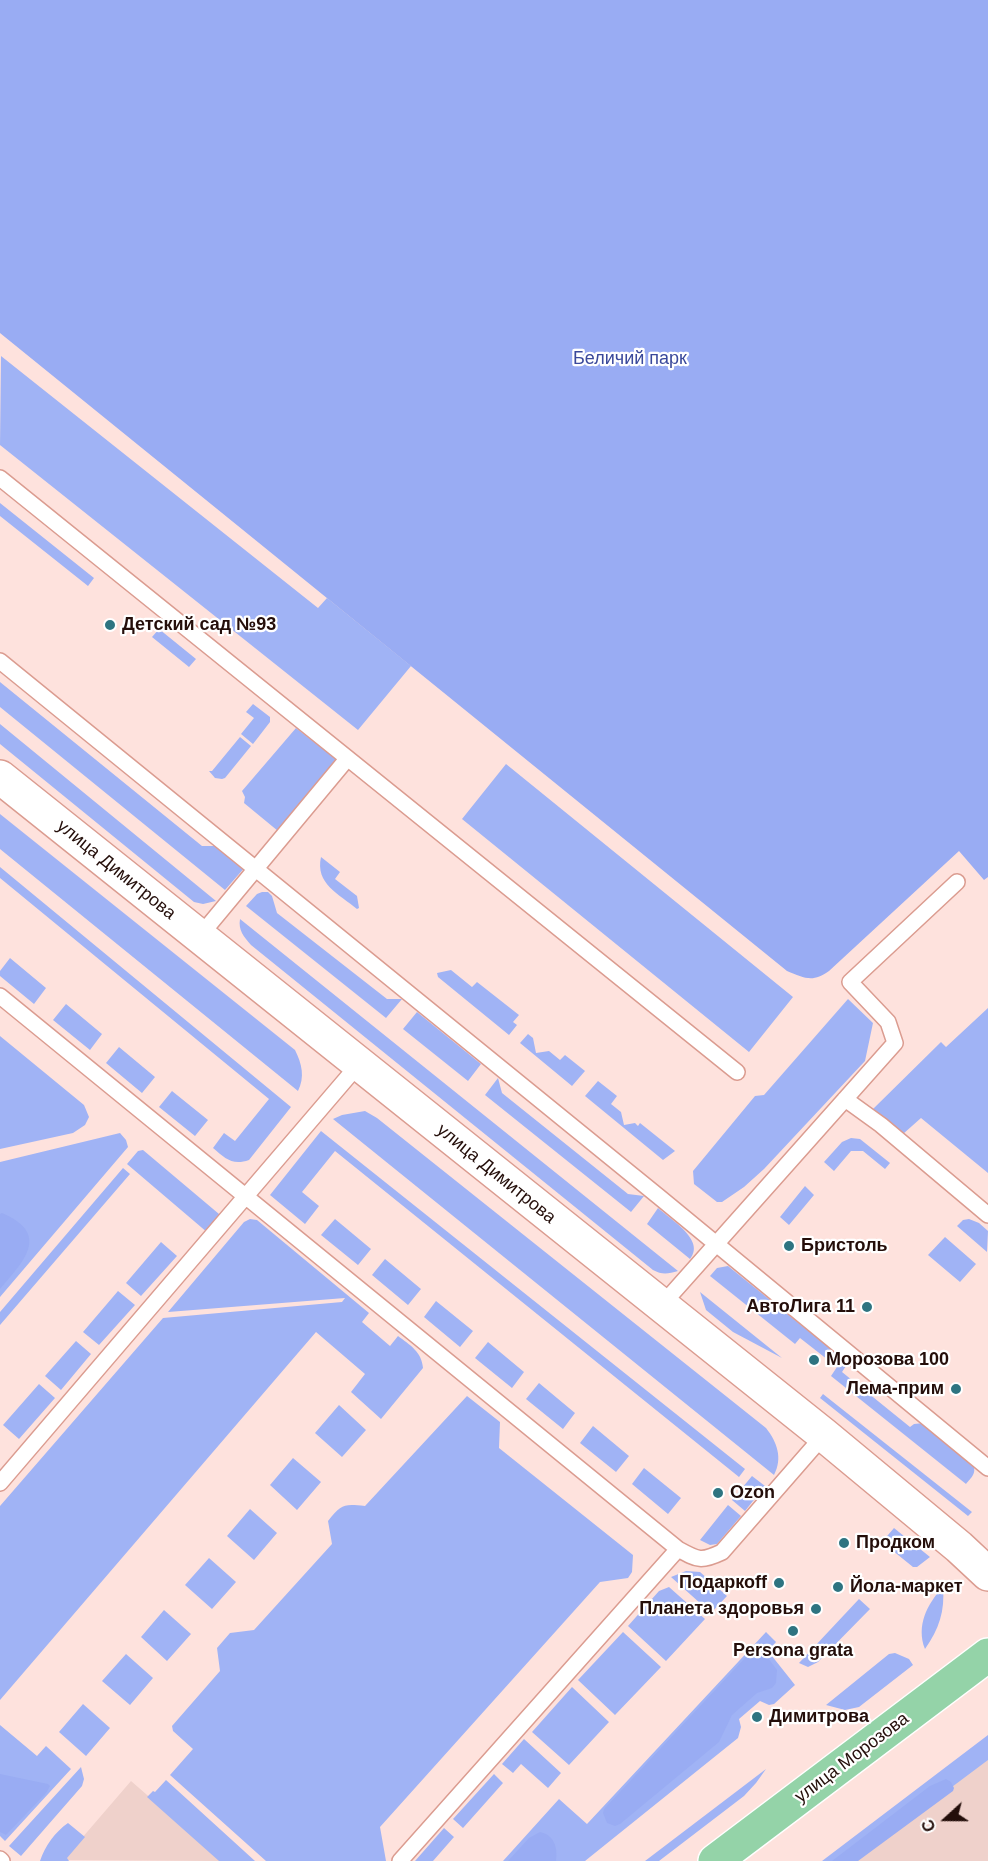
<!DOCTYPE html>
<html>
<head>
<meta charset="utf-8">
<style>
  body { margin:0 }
  #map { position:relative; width:988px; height:1861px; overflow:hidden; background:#fee2dd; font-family:Helvetica,sans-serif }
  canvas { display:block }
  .north { position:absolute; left:916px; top:1789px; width:60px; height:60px; -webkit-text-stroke:4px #fff; paint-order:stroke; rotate:249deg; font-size:16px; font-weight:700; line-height:24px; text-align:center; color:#240e0a }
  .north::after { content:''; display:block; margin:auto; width:21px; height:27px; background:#240e0a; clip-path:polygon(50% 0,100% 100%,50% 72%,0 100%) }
</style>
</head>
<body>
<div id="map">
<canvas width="988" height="1861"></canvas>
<div class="north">С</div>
</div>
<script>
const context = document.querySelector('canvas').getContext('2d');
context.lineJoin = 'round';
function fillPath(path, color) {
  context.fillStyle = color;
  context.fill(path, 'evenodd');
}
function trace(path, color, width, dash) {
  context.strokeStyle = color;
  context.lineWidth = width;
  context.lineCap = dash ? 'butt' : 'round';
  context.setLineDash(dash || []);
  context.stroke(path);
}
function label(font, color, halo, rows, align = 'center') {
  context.font = font + ' Helvetica,sans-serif';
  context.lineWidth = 4.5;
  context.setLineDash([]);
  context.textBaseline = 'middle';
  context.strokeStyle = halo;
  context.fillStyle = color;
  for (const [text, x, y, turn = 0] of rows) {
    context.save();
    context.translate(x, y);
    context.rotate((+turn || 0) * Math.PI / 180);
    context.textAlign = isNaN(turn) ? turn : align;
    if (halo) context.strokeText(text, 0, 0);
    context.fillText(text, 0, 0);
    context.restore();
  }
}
fillPath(new Path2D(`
  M988,1759V1861H852Z
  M131,1781L223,1861L63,1860Z`), '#efd1cb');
fillPath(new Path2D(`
  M1,356L318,608L327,598L411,666L358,730L0,445Z
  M0,503L94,578L88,586L0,516Z
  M159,629L196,659L189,667L152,637Z
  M0,682L202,846H221L246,866L225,890L0,707Z
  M253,704L270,717V722L253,744L241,734L254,718L246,712Z
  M0,724L216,901L203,904L194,902L0,744Z
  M296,728L337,760L278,831L244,803L245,797L242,791Z
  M240,737L251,746L225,778L222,779L215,778L209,771H212Z
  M506,764L793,997L749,1052L462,819Z
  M0,814L295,1050C302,1064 305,1077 298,1091L0,849Z
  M321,857L340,872L335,879L357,896L359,908L357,909C339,894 315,884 321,857Z
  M0,867L291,1107L249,1160C232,1166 225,1158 213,1148L224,1133L235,1141L269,1099L0,878Z
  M262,892H268L272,896L277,913L387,999H402L386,1018L246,906L257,894Z
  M240,919L678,1271C668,1274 662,1275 653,1270L251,945C244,937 238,930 240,919Z
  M10,958L46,988L34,1004L0,976V971Z
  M451,970L472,987L477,982L519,1015L513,1022L517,1025L509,1035L438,977L437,973Z
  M848,999L873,1023L865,1061L764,1169L744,1187L722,1202H717L694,1184L693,1171L755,1096L764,1095Z
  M66,1004L102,1034L90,1050L53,1020Z
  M988,1008V1173L921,1118L903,1134L872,1110L941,1042L946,1047Z
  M417,1012L481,1064L468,1081L403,1029Z
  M528,1034L533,1038L536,1053L549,1051L560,1060L565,1055L585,1071L572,1086L520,1043Z
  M0,1036L84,1105L89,1117L85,1125L73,1133L0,1149Z
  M119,1047L155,1077L142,1093L106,1063Z
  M498,1078L502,1093L628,1194L644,1196L631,1212L485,1095Z
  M598,1081L617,1096L611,1104L621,1112L624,1125L635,1123L638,1126L640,1123L675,1151L663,1160L585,1096Z
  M172,1091L208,1120L195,1136L159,1107Z
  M365,1111L377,1118L766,1428C777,1442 783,1458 774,1475L333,1119L342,1115Z
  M321,1131L745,1469L739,1477L335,1151L302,1192L319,1206L305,1224L270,1195Z
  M120,1133L126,1140L128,1147L0,1297V1162Z
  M851,1138L860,1139L890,1163L885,1169L863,1151H851L834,1171L824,1162L842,1142Z
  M143,1150L219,1214V1218L208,1233L127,1164L138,1151Z
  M123,1168L130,1174L0,1325V1312Z
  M805,1186L814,1195L789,1225L780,1217Z
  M658,1208C670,1219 706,1240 690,1259L647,1224Z
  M250,1219L257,1220L369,1313L362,1322L390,1346L398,1336C410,1345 422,1352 423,1368L381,1419L351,1392L365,1374L316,1332L0,1700V1506L163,1318L342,1302L345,1298L168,1312L244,1222Z
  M335,1219L371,1249L358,1265L321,1235Z
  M969,1219L979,1223L988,1231L987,1252L957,1226L963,1220Z
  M945,1237L976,1264L960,1282L928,1255Z
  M161,1242L177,1256L141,1296L126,1283Z
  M385,1259L421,1289L408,1305L372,1275Z
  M728,1266L848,1363L842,1372L910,1427L914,1424L924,1423L972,1464C978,1472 971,1478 966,1484L831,1376L837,1367L800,1338L795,1344L710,1276L717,1268Z
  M118,1291L135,1305L99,1345L83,1332Z
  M700,1292L782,1358L733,1332L706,1310Z
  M436,1301L473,1331L460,1347L424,1317Z
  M76,1341L91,1354L61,1390L45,1376Z
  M488,1342L524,1372L512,1388L475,1358Z
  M539,1383L575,1413L563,1429L526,1399Z
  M39,1384L55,1398L19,1439L3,1425Z
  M823,1394L972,1512L968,1516L820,1398Z
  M467,1396L500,1422L499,1448L633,1555L632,1572L628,1578L600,1582L380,1827L386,1861H266L170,1775L193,1749L173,1731L172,1726L220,1671L217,1648L230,1633L254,1630L332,1544L328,1521C342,1504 343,1504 365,1506Z
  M339,1405L366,1430L342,1457L315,1433Z
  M593,1426L629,1456L616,1472L580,1443Z
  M293,1458L321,1482L297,1510L270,1485Z
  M644,1468L681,1498L668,1514L632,1484Z
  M752,1476L765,1486L745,1511L732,1500Z
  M728,1505L741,1516L717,1544L710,1545L700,1540Z
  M250,1509L277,1533L254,1560L227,1536Z
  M894,1528L930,1557L917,1567H913L882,1542Z
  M209,1558L236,1582L212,1609L185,1585Z
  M686,1571L700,1572L727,1596L711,1613L671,1577Z
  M669,1587L705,1619L666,1661L628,1626L659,1591Z
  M943,1587C945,1611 939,1629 925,1649C916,1626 927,1604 943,1587Z
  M859,1599L870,1609L818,1662L808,1667L799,1663Z
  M164,1610L191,1634L167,1661L141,1637Z
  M623,1632L661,1667L615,1715L578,1680Z
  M766,1632L776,1642L768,1651L795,1685L774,1704L769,1705L760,1701L739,1719L741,1727L738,1738L585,1861H503L559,1799L587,1824Z
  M895,1653L909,1659L913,1665L859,1707L845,1710L826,1705L889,1654Z
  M126,1654L153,1678L130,1705L102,1681Z
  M572,1687L609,1722L569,1765L532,1732Z
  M83,1704L110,1728L86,1756L59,1732Z
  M0,1725L37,1756L46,1746L71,1769L5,1841L0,1836Z
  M988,1735V1760L853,1861H822Z
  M524,1739L561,1773L548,1788L521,1764L513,1773L502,1764Z
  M81,1767L84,1779L82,1786L21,1856L9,1846Z
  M766,1769L756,1783L744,1796L659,1861H645Z
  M494,1774L503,1783L463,1828L453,1819Z
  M166,1780L255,1861H219L147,1797L153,1791L155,1792Z
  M68,1823L85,1837L67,1858L69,1861H40C45,1846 55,1832 68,1823Z
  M444,1828L454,1837L433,1861H415Z`), '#a0b3f5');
fillPath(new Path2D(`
  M0,0H988V877L984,880L959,851L829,971C813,983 804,978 787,971L0,333Z
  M2,1213C51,1234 24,1261 0,1289V1214Z
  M756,1651L768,1658L777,1670L776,1683L772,1688L757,1693L732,1715L719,1742L620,1824L615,1826L607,1823L603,1813L604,1809L745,1658Z
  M0,1774L48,1784L50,1786L46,1793L6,1835L0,1832Z
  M946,1779L951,1782L954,1788L953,1791L858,1861H832L930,1786Z
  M540,1832C554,1835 558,1847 556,1861H508L529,1838Z`), '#99acf3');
const service = new Path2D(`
  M0,478L737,1072
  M0,661L658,1196L988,1468
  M199,937L347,759
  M0,996L678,1549C698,1560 701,1562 722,1552L824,1435
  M845,1099L881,1125L988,1215
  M661,1306L895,1043L888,1022L850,982L957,882
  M0,1483L359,1064
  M0,1859L2,1861
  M400,1861L678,1549`);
const tertiary = new Path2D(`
  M0,777L824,1435L959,1547L988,1574`);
const primary = new Path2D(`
  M715,1861L988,1655`);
trace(service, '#db9c90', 18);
trace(tertiary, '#db9c90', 36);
trace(primary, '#fff', 36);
trace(service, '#fff', 15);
trace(tertiary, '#fff', 33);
trace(primary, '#94d3a8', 33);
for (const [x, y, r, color] of [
  [110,625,6,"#2e7481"],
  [789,1246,6,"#2e7481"],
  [867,1307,6,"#2e7481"],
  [814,1360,6,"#2e7481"],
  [956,1389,6,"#2e7481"],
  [718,1493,6,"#2e7481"],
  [844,1543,6,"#2e7481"],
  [779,1583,6,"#2e7481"],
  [838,1587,6,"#2e7481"],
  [816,1609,6,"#2e7481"],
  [793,1631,6,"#2e7481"],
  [757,1717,6,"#2e7481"]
]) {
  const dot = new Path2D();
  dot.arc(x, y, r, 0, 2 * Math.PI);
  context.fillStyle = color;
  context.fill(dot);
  trace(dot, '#fff', 2);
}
label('18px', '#3a499b', '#fff', [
  ["Беличий парк",630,359]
]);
label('bold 18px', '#240e0a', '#fff', [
  ["Детский сад №93",122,625],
  ["Бристоль",801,1246],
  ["АвтоЛига 11",855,1307,"right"],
  ["Морозова 100",826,1360],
  ["Лема-прим",944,1389,"right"],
  ["Ozon",730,1493],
  ["Продком",856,1543],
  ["Подаркоff",767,1583,"right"],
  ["Йола-маркет",850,1587],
  ["Планета здоровья",804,1609,"right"],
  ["Persona grata",793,1651,"center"],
  ["Димитрова",769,1717]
], 'left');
label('18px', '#240e0a', '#fff', [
  ["улица Димитрова",116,870,39],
  ["улица Димитрова",496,1174,39],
  ["улица Морозова",852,1758,-37]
]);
</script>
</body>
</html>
